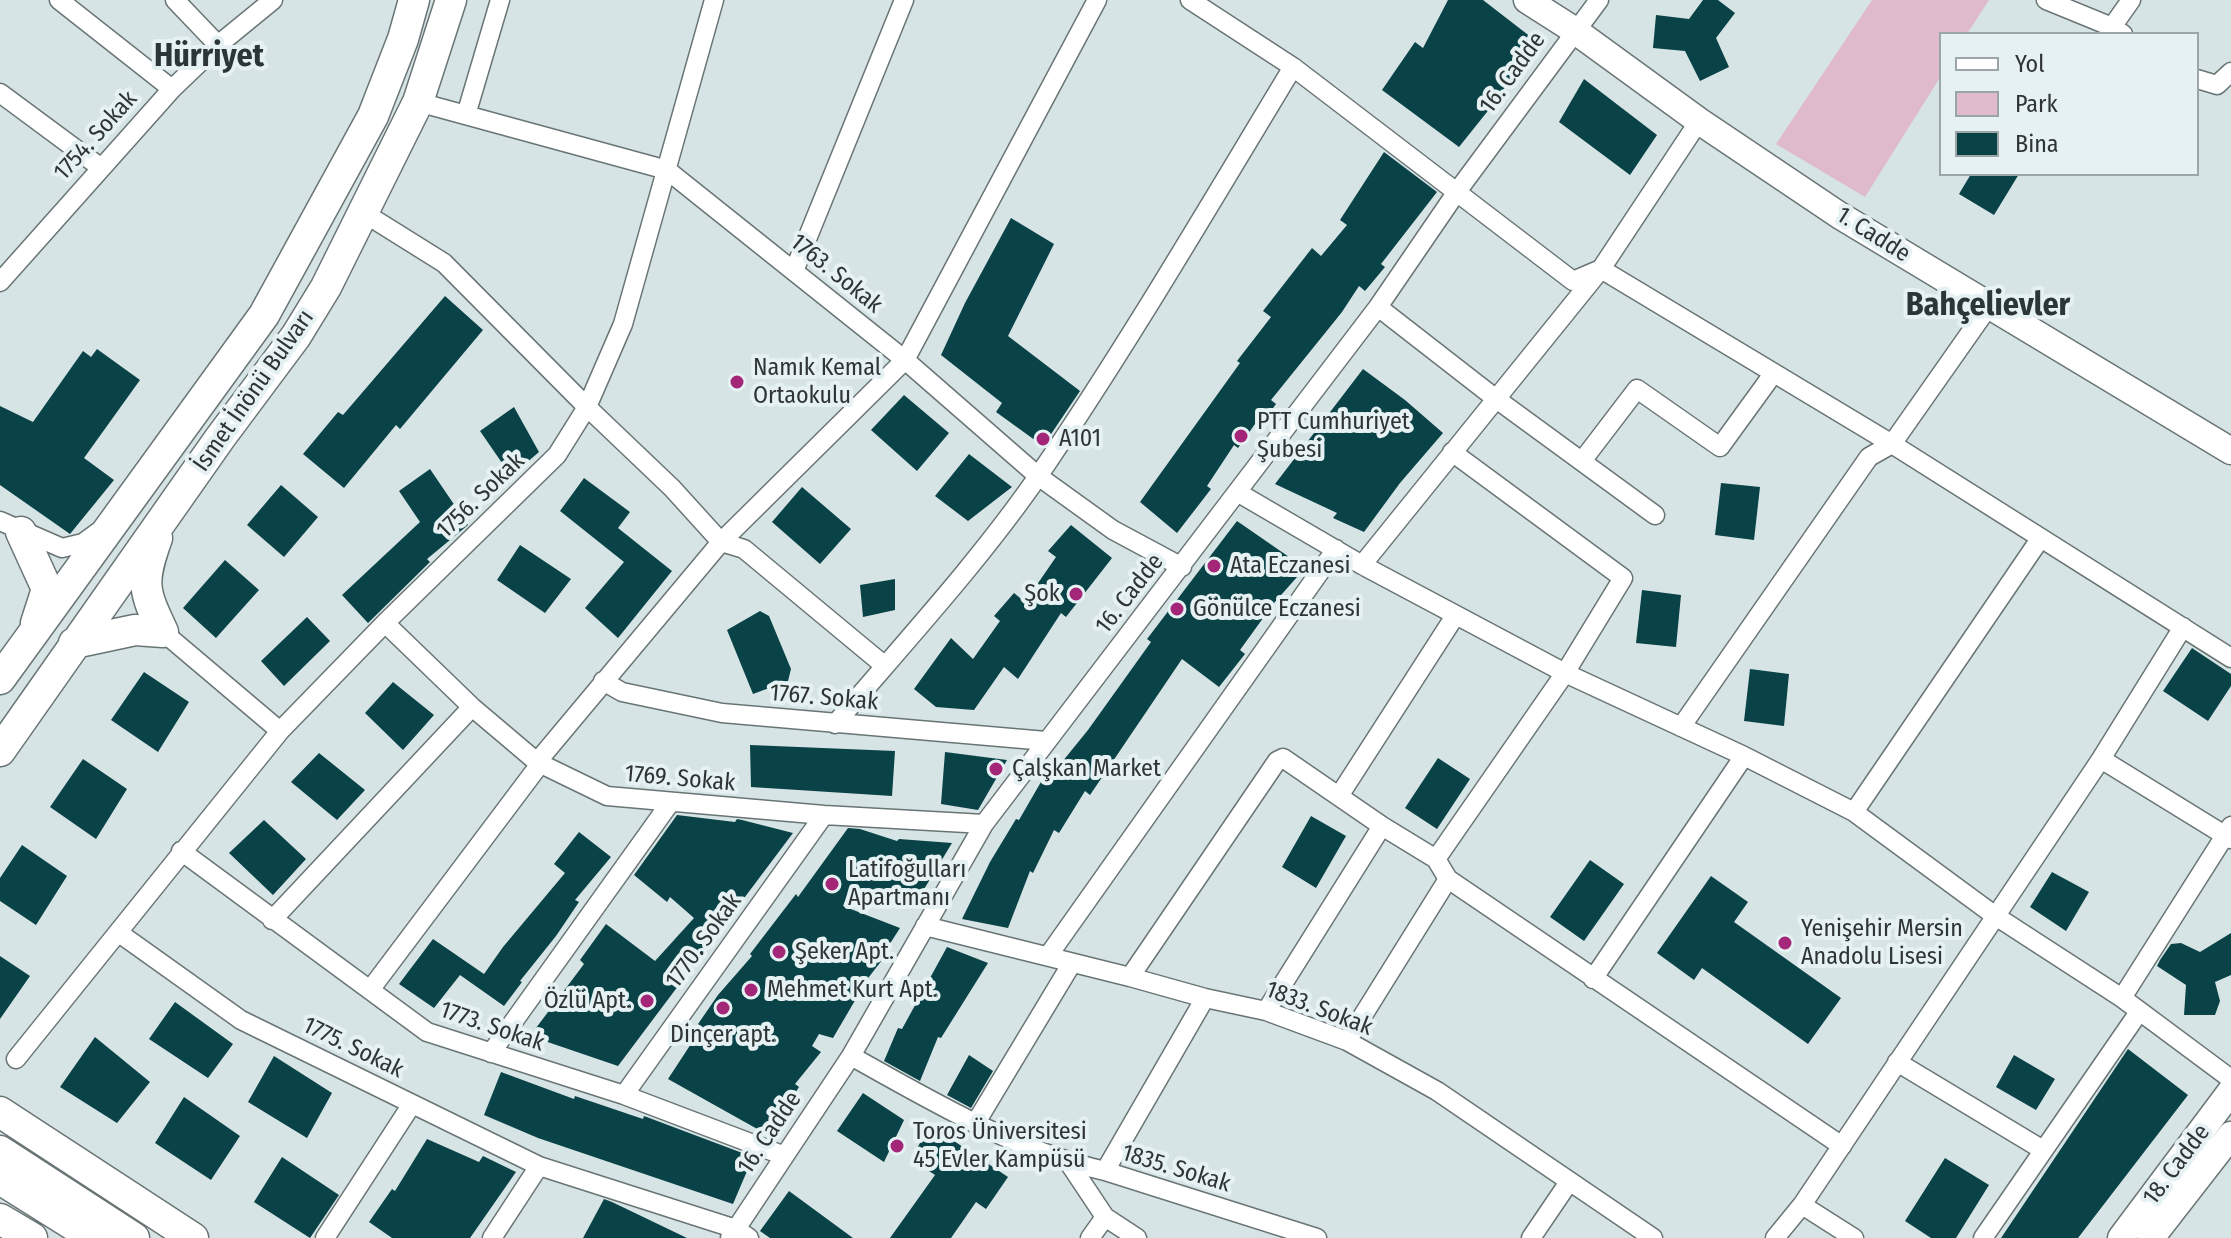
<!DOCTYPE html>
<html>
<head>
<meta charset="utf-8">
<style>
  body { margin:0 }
  #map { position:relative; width:2231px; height:1238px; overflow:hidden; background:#d7e4e5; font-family:"Fira Sans Condensed",sans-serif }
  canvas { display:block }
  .legend { position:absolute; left:1939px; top:32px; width:260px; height:144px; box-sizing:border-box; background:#e5f1f3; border:2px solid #9ca5a7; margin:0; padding:10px 14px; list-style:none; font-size:24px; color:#2f3434 }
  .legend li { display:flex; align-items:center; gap:16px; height:40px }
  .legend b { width:40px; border:2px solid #9ca5a7 }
</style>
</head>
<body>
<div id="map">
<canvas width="2231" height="1238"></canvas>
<ul class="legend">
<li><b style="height:10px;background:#fff"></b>Yol</li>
<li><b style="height:22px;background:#dfbacd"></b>Park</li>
<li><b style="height:22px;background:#094247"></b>Bina</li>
</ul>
</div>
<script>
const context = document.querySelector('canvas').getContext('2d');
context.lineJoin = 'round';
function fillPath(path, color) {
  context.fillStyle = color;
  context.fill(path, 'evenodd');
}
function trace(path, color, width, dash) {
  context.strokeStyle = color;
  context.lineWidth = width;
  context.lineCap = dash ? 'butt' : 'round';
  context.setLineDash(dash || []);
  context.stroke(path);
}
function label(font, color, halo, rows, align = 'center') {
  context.font = font + ' "Fira Sans Condensed",sans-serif';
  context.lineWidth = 8;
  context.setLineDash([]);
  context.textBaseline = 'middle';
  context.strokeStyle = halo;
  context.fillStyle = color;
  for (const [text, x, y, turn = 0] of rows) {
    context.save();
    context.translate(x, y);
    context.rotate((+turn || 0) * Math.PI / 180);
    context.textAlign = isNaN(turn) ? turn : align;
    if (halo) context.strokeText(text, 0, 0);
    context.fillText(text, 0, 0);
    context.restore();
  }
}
fillPath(new Path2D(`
  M1872,0H1989L1967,34H1941V76L1865,197L1776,144Z`), '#dfbacd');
fillPath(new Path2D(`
  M1448,0H1483L1536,41L1495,102L1459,147L1382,90L1415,42L1423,48Z
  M1703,0H1718L1735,13L1716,38L1729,67L1700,81L1685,51L1653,48L1656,15L1689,19Z
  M1584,79L1657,135L1630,175L1559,122Z
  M1384,152L1437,192L1381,264L1385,267L1365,291L1359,286L1342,312L1271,400L1276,404L1260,426L1255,424L1238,448L1234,445L1207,486L1211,489L1177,533L1140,502L1240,363L1237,361L1271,317L1263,311L1312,248L1321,256L1347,225L1340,220Z
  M1971,174H2019L1994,215L1959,194Z
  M1011,218L1054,244L1008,336L1080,391L1043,446L996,412L1002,403L941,355L965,303Z
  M445,296L483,330L400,429L396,425L344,488L303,454L338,412L343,415Z
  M97,349L140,380L84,458L114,480L70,534L0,485V406L33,422L83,351L91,357Z
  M1363,369L1405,400L1443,433L1400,483L1364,532L1333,518L1337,513L1275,484Z
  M904,395L949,433L917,471L871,430Z
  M514,407L539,452L511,476L480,431Z
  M969,454L1012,487L968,521L935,496Z
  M430,469L468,525L427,559L430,562L368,623L342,595L420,522L399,491Z
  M584,478L630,512L618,528L672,571L618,638L585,608L624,562L560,511Z
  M1721,483L1760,487L1754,540L1715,535Z
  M281,485L318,517L284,557L247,525Z
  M802,487L851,529L820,564L772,522Z
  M1237,521L1305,568L1274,603L1240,650L1245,654L1219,687L1182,659L1090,795L1085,791L1059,833L1054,830L1033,873L1030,871L1008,928L962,919L990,862L1016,819L1019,820L1045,775L1049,778L1088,730L1151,642L1147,639Z
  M1071,525L1112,558L1066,617L1061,613L1018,679L1004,667L974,710L936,707L914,689L951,638L973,659L1000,621L994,616L1014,593L1025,602L1056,557L1048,551Z
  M520,545L571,579L545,613L497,580Z
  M225,560L259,590L216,638L183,608Z
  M895,579V610L863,617L860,585Z
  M1642,590L1681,595L1676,647L1636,643Z
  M760,611L769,616L791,669L788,681L753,694L727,630Z
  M307,617L330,641L284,686L261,661Z
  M2192,648L2231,674V686L2208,721L2163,691Z
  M1750,669L1789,674L1784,726L1744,721Z
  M144,672L189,702L158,752L111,720Z
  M393,682L434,715L403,750L365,713Z
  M750,745L895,751L892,796L751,787Z
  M945,752L1007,760L978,810L941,804Z
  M319,753L365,790L337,820L291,782Z
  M1438,758L1470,779L1437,829L1405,808Z
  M83,759L127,789L96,839L50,807Z
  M677,815L735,822L737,819L742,820L793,833L618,1066L530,1036L584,964L580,960L606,924L655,961L694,918L670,897L667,902L634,875Z
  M1311,816L1346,836L1316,888L1282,867Z
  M264,820L306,859L273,895L229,853Z
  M848,828L860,829L897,841L899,839L952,843L912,909L847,896L843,906L900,928L884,953L886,955L858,991L860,992L833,1038L819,1034L812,1046L821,1052L795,1084L799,1087L768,1135L668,1079L702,1027L698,1024L718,995L752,956L750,954L796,894L798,897Z
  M579,832L611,857L575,900L579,902L556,936L520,981L522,982L504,1006L460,975L434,1008L399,984L433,939L484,974L503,947L565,873L554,864Z
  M22,845L67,876L36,925L0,901V878Z
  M1590,860L1624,884L1584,941L1550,917Z
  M2052,872L2089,892L2066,931L2030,907Z
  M1711,876L1748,902L1734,922L1841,998L1808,1044L1702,968L1694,980L1657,953Z
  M2231,933V975L2215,982L2220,1001L2215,1015H2184L2186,985L2157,966L2160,960L2171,944L2181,943L2200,952Z
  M947,947L988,963L941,1038L938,1037L920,1081L884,1061L898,1028L902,1029Z
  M0,956L30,976L0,1019Z
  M175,1002L233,1044L208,1078L149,1039Z
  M95,1037L150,1082L117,1123L60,1087Z
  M2128,1049L2188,1095L2078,1238H2001Z
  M969,1055L993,1071L971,1108L947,1095Z
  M2014,1055L2055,1079L2036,1110L1996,1087Z
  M274,1056L332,1093L307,1138L248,1102Z
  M501,1072L574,1099L575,1096L643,1119L644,1116L753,1157L733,1204L538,1138L484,1115Z
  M863,1093L904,1120L884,1162L837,1131Z
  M184,1097L240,1136L211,1180L155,1143Z
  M930,1125L1008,1177L986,1209L976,1202L951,1238H890L935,1175L911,1159Z
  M427,1139L479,1162L483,1156L516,1172L470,1238H392L369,1222L392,1189L395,1191Z
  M282,1157L339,1195L310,1238L254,1202Z
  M1945,1158L1989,1185L1956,1238H1931L1905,1221Z
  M789,1191L853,1238H770L760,1231Z
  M604,1199L612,1202L687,1238H583Z`), '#094247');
const street = new Path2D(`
  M59,0L172,89
  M175,0L218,45
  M1190,0L1293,67L1573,281L1601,269L1892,444L2231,658
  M2046,0L2112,27L2123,34
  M2112,27L2131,0
  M2197,79L2217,85L2231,72
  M0,93L100,167
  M418,102L667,170L905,360L1038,476L1113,530L1182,567
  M466,115L500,0
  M364,213L444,263L587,407L672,488L721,542L744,549L885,666
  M794,271L904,0
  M0,282L172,89L218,45L273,0
  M1378,307L1495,398L1655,515
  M1582,461L1637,389L1720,447L1773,374
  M1237,492L1362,565L1565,673L1744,756L1854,812L1994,915L2122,998L2231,1079
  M0,521L62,548L83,543L98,532
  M1362,565L1601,269L1699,121
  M385,623L472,707L537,762L607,796L824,815L984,824
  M163,632L280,731
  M603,681L622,692L722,713L1046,741
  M835,724C904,643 978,563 1039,475C1129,343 1210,204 1293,67
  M1681,727L1869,457L1892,444L1989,306
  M2101,759L2231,839
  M537,762L721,542L905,360L1097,0
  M1339,796L1455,616
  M1854,812L2040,539
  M181,851L427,1032L624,1095L782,1155
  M1436,859L1565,673L1623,578L1452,452
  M272,920L472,707
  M925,926L1130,977L1205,998L1266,1011L1347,1041L1437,1091L1653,1238
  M119,933L241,1020L539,1166L736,1229L749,1238
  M1048,956L1336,549
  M1130,977L1277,761L1283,758L1382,826L1436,859L1448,879L1842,1146
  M1593,979L1744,756
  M370,990L540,764
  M2122,998L2231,826
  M1266,1011L1382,826
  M1347,1041L1448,879
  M491,1053L670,803
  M851,1056C932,1101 1013,1150 1105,1171L1317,1238
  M16,1059L280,731L385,623L557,455L587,407L623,324L714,0
  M1897,1062L2043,1150
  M624,1095L824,815
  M975,1124L1072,963
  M1069,1163L1105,1217L1137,1238
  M1105,1171L1205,998
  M1802,1205L1854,1238
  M325,1238L412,1104
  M492,1238L539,1166
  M730,1238L851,1056L984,824L1378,307L1456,193L1599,0
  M1090,1238L1105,1217
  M1531,1238L1569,1182
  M1775,1238L1802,1205L2101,759L2183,627
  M1983,1238L2139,1012`);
const secondary = new Path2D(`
  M1527,0L1574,30L1699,121L1839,215L2231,451
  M2121,1238L2231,1091
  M2151,1238L2231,1135`);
const primary = new Path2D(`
  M21,532L47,589L36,623
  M74,643L135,630L163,632C143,590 141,583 157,538
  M0,679L264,315L373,116L403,39L414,0
  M0,751L220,438L296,336L326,287L418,102L451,0
  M0,1112L193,1238
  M0,1151L134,1238
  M0,1179L94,1238
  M0,1219L32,1238`);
trace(street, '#697475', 21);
trace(secondary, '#697475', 29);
trace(primary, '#697475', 33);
trace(street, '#fff', 18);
trace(secondary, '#fff', 26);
trace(primary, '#fff', 30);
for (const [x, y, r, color] of [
  [737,382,8,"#a42678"],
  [1241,436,8,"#a42678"],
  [1043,439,8,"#a42678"],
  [1214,566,8,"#a42678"],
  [1076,594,8,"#a42678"],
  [1177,609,8,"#a42678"],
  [996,769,8,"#a42678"],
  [832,884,8,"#a42678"],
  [1785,943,8,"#a42678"],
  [779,952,8,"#a42678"],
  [751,990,8,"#a42678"],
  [647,1001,8,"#a42678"],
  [723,1008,8,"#a42678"],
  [897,1146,8,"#a42678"]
]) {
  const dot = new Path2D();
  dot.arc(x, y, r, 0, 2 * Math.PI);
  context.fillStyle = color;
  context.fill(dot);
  trace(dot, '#e5f1f3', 3);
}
label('24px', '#2f3434', '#e5f1f3', [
  ["16. Cadde",1513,73,-54],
  ["1754. Sokak",96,136,-48],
  ["1. Cadde",1873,235,32],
  ["1763. Sokak",836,274,39],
  ["İsmet İnönü Bulvarı",254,391,-55],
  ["1756. Sokak",481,496,-44],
  ["16. Cadde",1130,594,-52],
  ["1767. Sokak",824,698,5],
  ["1769. Sokak",680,779,5],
  ["1770. Sokak",704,941,-54],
  ["1833. Sokak",1319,1009,21],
  ["1773. Sokak",492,1027,19],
  ["1775. Sokak",353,1048,26],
  ["16. Cadde",770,1133,-56],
  ["18. Cadde",2177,1165,-53],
  ["1835. Sokak",1176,1169,17]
]);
label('24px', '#2f3434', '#e5f1f3', [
  ["Namık Kemal",753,368],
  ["Ortaokulu",753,396],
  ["PTT Cumhuriyet",1257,422],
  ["Şubesi",1257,450],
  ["A101",1059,439],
  ["Ata Eczanesi",1230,566],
  ["Şok",1060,594,"right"],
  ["Gönülce Eczanesi",1193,609],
  ["Çalşkan Market",1012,769],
  ["Latifoğulları",848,870],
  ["Apartmanı",848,898],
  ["Yenişehir Mersin",1801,929],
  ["Anadolu Lisesi",1801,957],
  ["Şeker Apt.",795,952],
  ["Mehmet Kurt Apt.",767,990],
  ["Özlü Apt.",631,1001,"right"],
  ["Dinçer apt.",723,1035,"center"],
  ["Toros Üniversitesi",913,1132],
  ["45 Evler Kampüsü",913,1160]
], 'left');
label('bold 32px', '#2c3637', '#e5f1f3', [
  ["Hürriyet",209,57],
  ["Bahçelievler",1988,306]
]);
</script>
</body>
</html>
